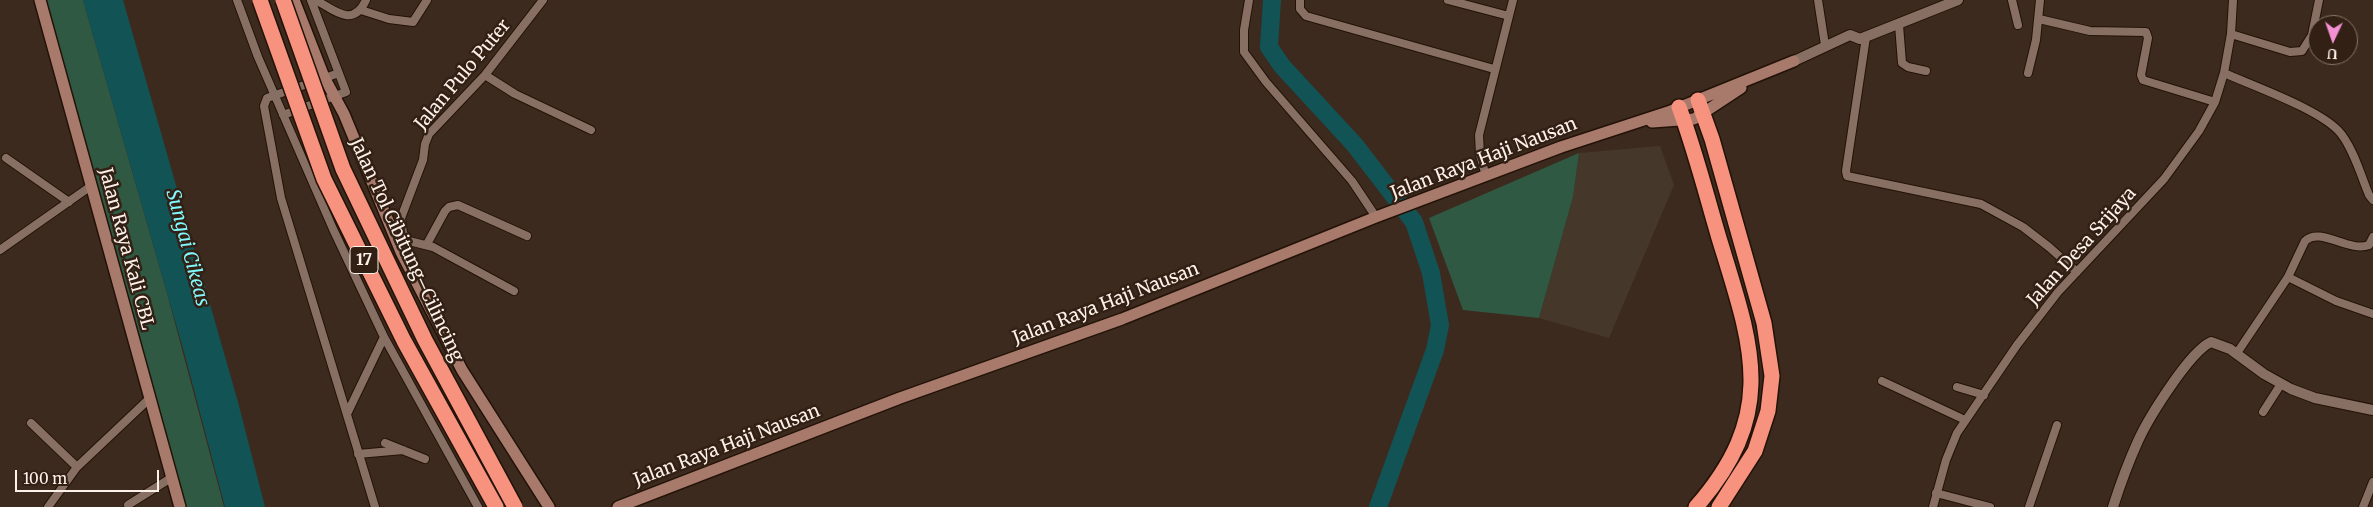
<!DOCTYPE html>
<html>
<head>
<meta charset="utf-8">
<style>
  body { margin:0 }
  #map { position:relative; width:2373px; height:507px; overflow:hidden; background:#3d2a1e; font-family:Merriweather,serif }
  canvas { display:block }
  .north { position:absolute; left:2308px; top:15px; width:50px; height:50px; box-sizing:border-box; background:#322014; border:1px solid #847469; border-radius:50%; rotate:183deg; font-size:14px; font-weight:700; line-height:20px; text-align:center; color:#fef1e9 }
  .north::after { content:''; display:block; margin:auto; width:18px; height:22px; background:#f491d4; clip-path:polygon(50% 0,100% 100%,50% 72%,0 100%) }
  .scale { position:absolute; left:15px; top:470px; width:144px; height:22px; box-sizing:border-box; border:2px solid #fef1e9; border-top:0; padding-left:6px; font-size:15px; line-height:18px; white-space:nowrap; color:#fef1e9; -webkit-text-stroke:4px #322014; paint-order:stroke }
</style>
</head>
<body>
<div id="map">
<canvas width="2373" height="507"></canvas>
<div class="north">U</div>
<div class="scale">100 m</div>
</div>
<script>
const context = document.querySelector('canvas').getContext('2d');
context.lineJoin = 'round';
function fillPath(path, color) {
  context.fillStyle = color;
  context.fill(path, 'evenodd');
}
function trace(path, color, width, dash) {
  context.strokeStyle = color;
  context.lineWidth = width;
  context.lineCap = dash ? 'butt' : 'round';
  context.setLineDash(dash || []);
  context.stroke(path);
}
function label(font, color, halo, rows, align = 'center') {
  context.font = font + ' Merriweather,serif';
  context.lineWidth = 5;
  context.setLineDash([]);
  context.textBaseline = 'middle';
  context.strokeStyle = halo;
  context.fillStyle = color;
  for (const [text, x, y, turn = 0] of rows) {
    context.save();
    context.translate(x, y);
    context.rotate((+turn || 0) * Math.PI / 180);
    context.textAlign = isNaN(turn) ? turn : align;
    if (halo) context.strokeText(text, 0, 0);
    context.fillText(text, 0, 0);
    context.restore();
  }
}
fillPath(new Path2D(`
  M1660,146L1674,185L1609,338L1539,318L1573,197L1579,153Z`), '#45372a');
fillPath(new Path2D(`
  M40,0H83L167,293L224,507H180Z
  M1579,153L1573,197L1539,318L1463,310L1429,218Z`), '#2f5943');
fillPath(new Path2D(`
  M83,0H123L238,402L265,507H225L184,352Z`), '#125356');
trace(new Path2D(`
  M1272,0L1269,47L1282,66L1354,144L1414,222L1431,273L1440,325L1435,350L1378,507`), '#125356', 18);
const minor = new Path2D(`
  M237,0L258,57L333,229L384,337L478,507
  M316,0C335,11 353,28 366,0
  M1249,0L1244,30V52L1266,82L1352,181L1376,217
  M1300,0V9L1306,16L1494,69
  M1448,0L1509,16
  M1818,0L1825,45
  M2012,0L2018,25
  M361,10L389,19L413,22L427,0
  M2039,19L2090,31L2146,32L2148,38L2141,75L2143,80L2215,102
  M1899,25L1902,63L1908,67L1926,71
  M2231,34L2290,52L2302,51L2312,35L2319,0
  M1866,37L1846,171L1847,176L1981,204L2023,227L2049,247L2077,272
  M339,73L267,98L264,106L281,198L375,507
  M2028,73L2036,40L2040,0
  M2224,73C2253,86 2325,111 2342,135C2355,153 2361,176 2369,195L2373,200
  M485,75L515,94L591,130
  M283,115L346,92L311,0
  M6,158L69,202
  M1486,176L1480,155L1479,135L1513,0
  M427,244L445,211L449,207L458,205L527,236
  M0,250L91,186
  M2288,277L2336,301L2373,314
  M514,291L433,247L409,241L403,233L401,218L423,160L425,144L429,134L485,75L543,0
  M2237,353L2288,277L2305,241C2320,226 2349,253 2369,245L2373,237
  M1882,381L1965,420
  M1957,387L1984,395
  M2263,412L2281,384
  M347,414L384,337
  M31,423L77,467
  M385,443L425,459
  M358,454L403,450
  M1936,493L1990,507
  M128,505L171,478
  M48,507L77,467L149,399
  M1933,507L1946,460L1957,433L2017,345L2058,292L2164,179L2199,131L2215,102L2224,73L2231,34L2233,0
  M2029,507L2057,425
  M2363,507L2373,482`);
const tertiary = new Path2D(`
  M1794,61L1850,35L1860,39L1958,0
  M2113,507C2120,485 2128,463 2138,441C2148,419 2189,352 2211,342L2230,349L2264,374L2291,389L2315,398L2373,410`);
const secondary = new Path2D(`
  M40,0L180,507
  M294,0L324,77L344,114L401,252L462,370L549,507
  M1652,122L1694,119L1741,88
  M618,507L900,398L1122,319L1376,217L1561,147L1668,112L1794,61`);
const motorway = new Path2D(`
  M1698,100L1712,139L1764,323L1772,376L1768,411L1755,451L1719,507
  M1679,107C1695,150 1706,194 1719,238C1752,346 1779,412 1696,507`);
trace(minor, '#231207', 10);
trace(tertiary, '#231207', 12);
trace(secondary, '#231207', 14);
trace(motorway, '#231207', 18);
trace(minor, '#877063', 8);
trace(tertiary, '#877063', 10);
trace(secondary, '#a87a6b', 11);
trace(motorway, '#f6927e', 15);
const motorwayBridge = new Path2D(`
  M260,0L324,179L404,341L496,507
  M283,0L343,169L425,340L515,507`);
trace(motorwayBridge, '#231207', 18, []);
trace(motorwayBridge, '#f6927e', 15);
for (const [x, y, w] of [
  [364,260,28]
]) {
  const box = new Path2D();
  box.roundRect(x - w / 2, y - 13.5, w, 27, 4);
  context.fillStyle = '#322014';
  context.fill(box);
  trace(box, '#fef1e9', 1);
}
label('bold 16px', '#fef1e9', null, [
  ["17",364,260]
]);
label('18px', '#fef1e9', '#322014', [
  ["Jalan Pulo Puter",463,75,-50],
  ["Jalan Raya Haji Nausan",1484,159,-21],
  ["Jalan Desa Srijaya",2082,247,-48],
  ["Jalan Raya Kali CBL",126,249,75],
  ["Jalan Tol Cibitung–Cilincing",406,250,65],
  ["Jalan Raya Haji Nausan",1106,304,-21],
  ["Jalan Raya Haji Nausan",727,446,-21]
]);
label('italic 19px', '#82f9ff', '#322014', [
  ["Sungai Cikeas",187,248,75]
]);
</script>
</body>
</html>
